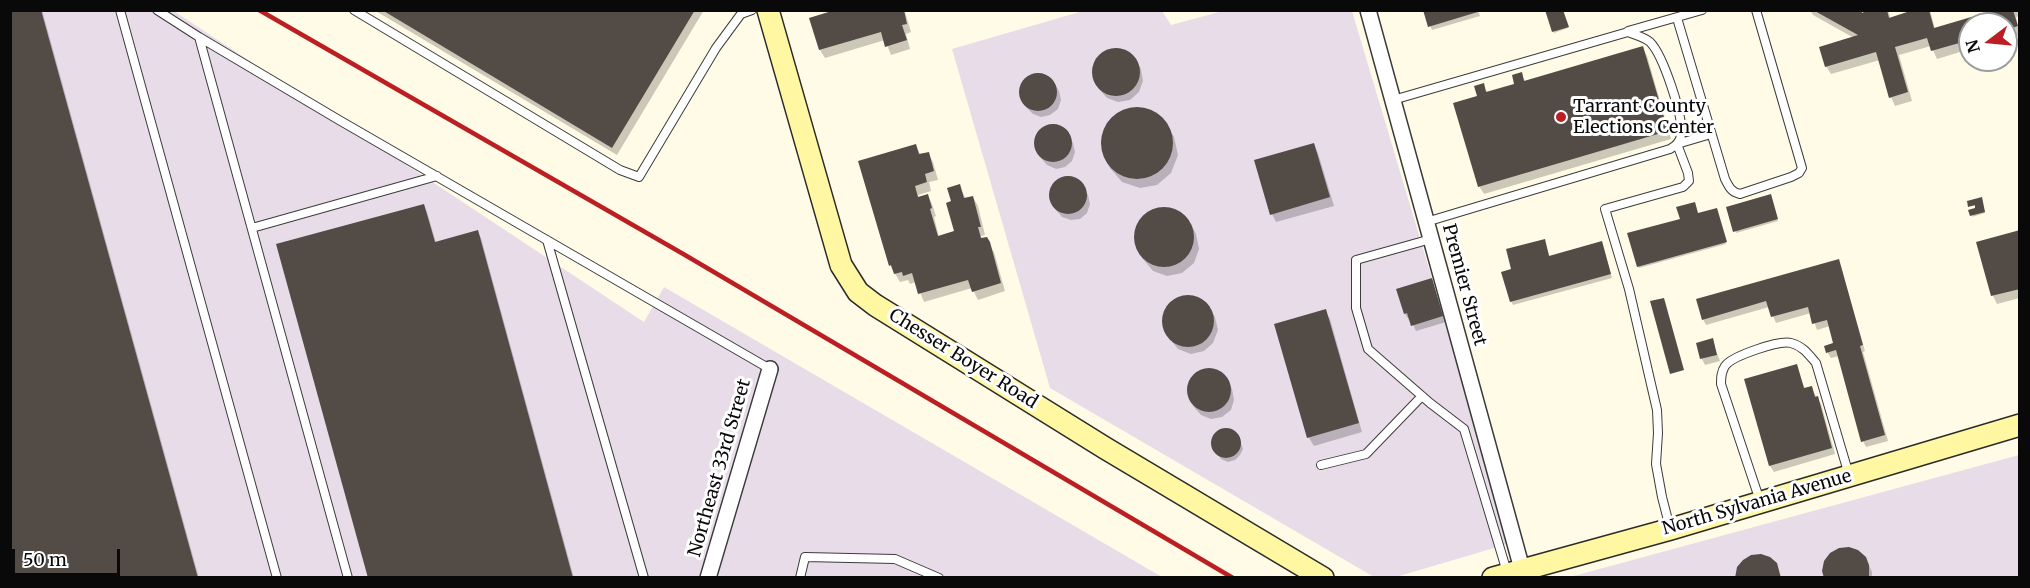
<!DOCTYPE html>
<html>
<head>
<meta charset="utf-8">
<style>
  body { margin:0 }
  #map { position:relative; width:2030px; height:588px; overflow:hidden; background:#fffbe6; font-family:Merriweather,serif }
  canvas { display:block }
  .frame { position:absolute; inset:0; border:12px solid #090909; pointer-events:none }
  .north { position:absolute; left:1958px; top:12px; width:60px; height:60px; box-sizing:border-box; background:#fff; border:2px solid #9d9d9d; border-radius:50%; rotate:254deg; font-size:16px; font-weight:700; line-height:24px; text-align:center; color:#090909 }
  .north::after { content:''; display:block; margin:auto; width:21px; height:27px; background:#bb1f23; clip-path:polygon(50% 0,100% 100%,50% 72%,0 100%) }
  .scale { position:absolute; left:12px; top:549px; width:108px; height:27px; box-sizing:border-box; border:3px solid #090909; border-top:0; padding-left:8px; font-size:18px; line-height:21px; white-space:nowrap; color:#090909; -webkit-text-stroke:4px #fff; paint-order:stroke }
</style>
</head>
<body>
<div id="map">
<canvas width="2030" height="588"></canvas>
<div class="frame"></div>
<div class="north">N</div>
<div class="scale">50 m</div>
</div>
<script>
const context = document.querySelector('canvas').getContext('2d');
context.lineJoin = 'round';
function fillPath(path, color) {
  context.fillStyle = color;
  context.fill(path, 'evenodd');
}
function trace(path, color, width, dash) {
  context.strokeStyle = color;
  context.lineWidth = width;
  context.lineCap = dash ? 'butt' : 'round';
  context.setLineDash(dash || []);
  context.stroke(path);
}
function label(font, color, halo, rows, align = 'center') {
  context.font = font + ' Merriweather,serif';
  context.lineWidth = 6;
  context.setLineDash([]);
  context.textBaseline = 'middle';
  context.strokeStyle = halo;
  context.fillStyle = color;
  for (const [text, x, y, turn = 0] of rows) {
    context.save();
    context.translate(x, y);
    context.rotate((+turn || 0) * Math.PI / 180);
    context.textAlign = isNaN(turn) ? turn : align;
    if (halo) context.strokeText(text, 0, 0);
    context.fillText(text, 0, 0);
    context.restore();
  }
}
fillPath(new Path2D(`
  M10,11H174L644,322L664,287L1162,577H11Z
  M1083,11H1162L1171,25L1223,11H1352L1511,543L1396,577H1374L1050,388L952,49Z
  M2019,455V577H1570Z`), '#e8dce9');
fillPath(new Path2D(`
  M10,10H42L199,578H10Z
  M374,10H704L617,155Z
  M840,10H911L905,12L911,32L906,34L910,49L891,55L885,40L825,58L820,50Z
  M1478,10L1480,16L1432,30L1430,26Z
  M1547,10H1562L1568,28L1554,33Z
  M1810,10H1857L1867,16L1865,10H1888L1891,19L1915,10H1930L1935,29L2000,10H2020V16L2016,17L2020,35L2006,39V24H1970V49L1937,59L1931,46L1899,55L1912,101L1895,106L1891,97L1880,60L1831,74L1826,66L1854,38L1813,15Z
  M1118,48L1129,52L1137,62L1141,69L1143,81L1139,92L1130,100L1118,102L1107,98L1099,89L1095,82L1092,70L1096,58L1106,50Z
  M1642,48L1647,56L1671,139L1484,194L1479,186V97L1483,85L1488,93L1516,85L1521,74L1526,82Z
  M1040,74L1049,77L1055,84L1059,91L1061,100L1058,109L1050,115L1041,117L1033,114L1026,107L1022,100L1020,90L1024,81L1031,75Z
  M1139,108L1157,114L1169,128L1174,137L1178,155L1171,173L1157,185L1140,188L1122,182L1110,168L1105,159L1101,140L1107,123L1121,111Z
  M1054,125L1063,128L1069,136L1073,143L1075,152L1072,161L1065,167L1056,169L1047,165L1041,158L1037,151L1035,142L1038,133L1045,127Z
  M1314,144L1318,153L1334,206L1276,222L1272,214Z
  M916,146L920,154L928,153L933,162L938,180L929,182L931,191L918,195L919,198L928,196L932,204L936,216L934,217L939,237L956,232L953,202L959,186L966,199L973,197L978,206L985,235L981,236L982,240L986,239L994,252L1005,291L978,300L972,288L924,302L916,282L910,284L908,280L900,282L890,265Z
  M1069,177L1078,180L1084,188L1088,195L1090,204L1087,213L1080,219L1071,220L1062,217L1056,210L1052,203L1050,194L1053,185L1060,179Z
  M1771,197L1778,221L1736,233L1728,208Z
  M1982,200L1985,213L1972,217L1977,206H1970Z
  M424,206L427,212L436,243L478,232L481,238L574,578H369Z
  M1166,208L1181,213L1191,224L1196,234L1199,249L1194,263L1182,273L1167,276L1153,271L1143,259L1137,250L1135,235L1140,220L1151,210Z
  M1717,211L1726,244L1639,268L1638,266L1681,220Z
  M2020,231V298L1997,304L1993,296L1978,243Z
  M1544,240L1550,257L1602,243L1612,278L1513,305L1511,301L1513,270Z
  M1838,261L1841,267L1865,351L1863,352L1888,441L1866,447L1863,441L1839,356L1831,358L1827,352L1835,344L1830,326L1817,330L1811,313L1776,323L1769,307L1706,325L1703,319Z
  M1431,279L1446,322L1416,331L1411,320H1409L1405,314L1398,290Z
  M1190,296L1203,300L1211,310L1215,317L1218,330L1213,343L1204,351L1191,354L1178,349L1170,339L1166,332L1163,319L1168,307L1177,298Z
  M1325,311L1330,319L1362,432L1314,446L1309,438L1276,325Z
  M1712,340L1720,361L1705,365L1702,359Z
  M1796,366L1805,389L1811,388L1821,404L1835,454L1774,472L1770,466Z
  M1210,369L1221,373L1228,382L1232,389L1234,400L1231,410L1222,417L1211,419L1201,415L1194,407L1190,400L1188,389L1191,378L1200,371Z
  M1227,429L1234,431L1239,437L1243,449L1240,455L1235,460L1228,462L1221,459L1217,453L1212,442L1215,435L1220,430Z
  M1869,565L1872,572V578H1825Z`), '#0003');
fillPath(new Path2D(`
  M10,10H41L198,578H10Z
  M382,10H695L612,148Z
  M835,10H904L907,24L902,25L907,40L885,47L881,32L819,50L809,18Z
  M1423,10H1481V11L1428,27Z
  M1545,10H1563L1569,27L1552,32Z
  M1813,10H1858L1863,13L1864,10H1887L1889,18L1913,10H1929L1934,28L1995,10H2013L2018,26L2006,30V24H1970V40L1931,51L1927,38L1895,47L1908,92L1889,98L1876,52L1825,67L1819,47L1858,35Z
  M1643,46L1668,131L1478,187L1453,103L1477,96L1474,86L1484,83L1486,92L1514,84L1512,75L1522,72L1524,81Z
  M1092 72a24 24 0 1 1 48 0a24 24 0 1 1-48 0Z
  M1019 92a19 19 0 1 1 38 0a19 19 0 1 1-38 0Z
  M1101 143a36 36 0 1 1 72 0a36 36 0 1 1-72 0Z
  M1034 143a19 19 0 1 1 38 0a19 19 0 1 1-38 0Z
  M1314,143L1330,197L1270,215L1254,160Z
  M916,144L919,154L929,152L934,171L925,174L927,182L915,186L918,197L928,194L932,208L930,209L938,236L954,231L946,203L951,201L947,188L960,184L964,198L973,196L981,227H978L981,238L987,237L990,242L1001,283L972,292L968,280L918,294L912,273L903,276L902,272L894,274L891,265L889,266L858,161Z
  M1049 195a19 19 0 1 1 38 0a19 19 0 1 1-38 0Z
  M1771,194L1778,219L1733,232L1726,207Z
  M1982,197L1985,212L1970,216L1968,210L1975,208V205L1968,207L1967,201Z
  M1695,202L1698,213L1717,208L1727,242L1637,267L1627,233L1680,219L1676,207Z
  M424,204L435,242L478,230L573,578H368L276,244Z
  M1134 237a30 30 0 1 1 60 0a30 30 0 1 1-60 0Z
  M2020,230V289L1991,296L1976,242Z
  M1545,239L1549,256L1602,241L1611,274L1510,302L1501,272L1511,269L1506,249Z
  M1839,259L1863,345L1860,346L1885,435L1861,442L1836,350L1826,353L1824,346L1833,343L1827,320L1812,324L1808,307L1771,317L1766,301L1702,320L1696,299Z
  M1432,278L1443,316L1411,326L1407,313L1404,314L1396,289Z
  M1162 321a26 26 0 1 1 52 0a26 26 0 1 1-52 0Z
  M1664,298L1684,370L1670,374L1650,301Z
  M1326,309L1359,423L1307,438L1274,324Z
  M1713,338L1717,355L1700,359L1696,343Z
  M1797,364L1804,388L1812,386L1815,397L1818,396L1832,448L1769,466L1744,379Z
  M1187 390a22 22 0 1 1 44 0a22 22 0 1 1-44 0Z
  M1211 443a15 15 0 1 1 30 0a15 15 0 1 1-30 0Z
  M1849,547L1858,550L1866,557L1869,565V578H1824L1822,571L1824,561L1830,553L1839,548Z
  M1761,554L1770,557L1777,563L1781,578H1735L1737,567L1743,560L1751,555Z`), '#524b46');
const lane = new Path2D(`
  M120,10L277,578
  M157,10L199,37
  M354,10L620,170L639,177L716,48L741,14L752,10
  M1677,18L1725,179C1729,187 1731,192 1740,194L1791,177L1799,173L1802,168L1756,10
  M1628,31L1702,10
  M1393,100L1628,32C1635,35 1644,37 1650,42C1663,55 1684,117 1681,135C1680,142 1676,146 1670,149L1426,222
  M252,228L437,176
  M1431,239L1356,260V308L1368,349L1430,403L1464,429L1507,572
  M547,240L644,578
  M1321,465L1366,454L1422,396
  M1760,501L1721,384C1721,378 1721,372 1725,366C1732,356 1779,340 1791,343C1803,346 1809,355 1816,363L1849,475
  M1670,528L1662,497L1656,464L1658,433L1657,410L1629,289L1605,209L1683,187L1689,181L1688,173L1677,144L1711,134
  M348,578L199,37L339,120L770,369
  M800,578L805,557L895,559L939,578`);
const street = new Path2D(`
  M1368,10L1522,569
  M708,578L770,369`);
const secondary = new Path2D(`
  M768,10L841,265L858,292L875,305L1105,448L1323,578
  M1493,578L1671,529L2020,425`);
trace(lane, '#3c3c3c', 10);
trace(street, '#3c3c3c', 18);
trace(secondary, '#2b2b2b', 24);
trace(lane, '#fff', 8);
trace(street, '#fff', 15);
trace(secondary, '#fff7a1', 21);
trace(new Path2D(`
  M259,10L685,255L1233,578`), '#bb1f23', 4.5);
for (const [x, y, r, color] of [
  [1561,117,6,"#bb1f23"]
]) {
  const dot = new Path2D();
  dot.arc(x, y, r, 0, 2 * Math.PI);
  context.fillStyle = color;
  context.fill(dot);
  trace(dot, '#fff', 2);
}
label('18px', '#090909', '#fff', [
  ["Tarrant County",1573,107],
  ["Elections Center",1573,128]
], 'left');
label('18px', '#090909', '#fff', [
  ["Premier Street",1464,285,75],
  ["Chesser Boyer Road",963,359,32],
  ["Northeast 33rd Street",720,468,-74],
  ["North Sylvania Avenue",1757,503,-16]
]);
</script>
</body>
</html>
